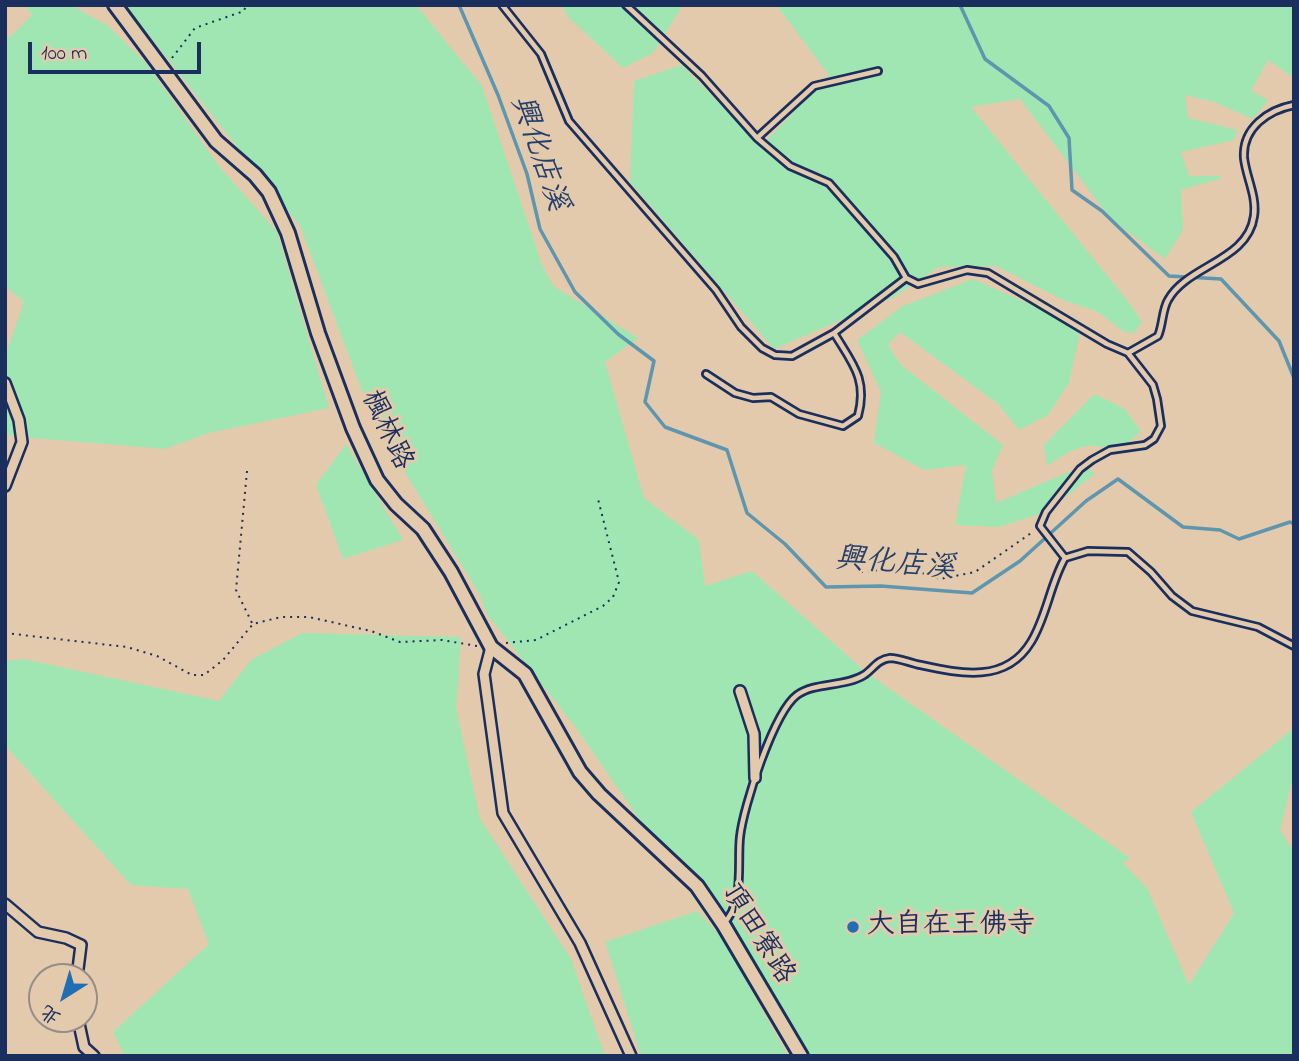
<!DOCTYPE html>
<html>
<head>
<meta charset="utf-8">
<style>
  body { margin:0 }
  #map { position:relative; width:1299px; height:1061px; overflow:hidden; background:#e4caac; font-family:"Indie Flower","LXGW WenKai TC",sans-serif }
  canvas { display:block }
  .frame { position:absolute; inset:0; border:7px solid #1b2f5e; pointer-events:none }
  .north { position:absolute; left:28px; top:963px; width:70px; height:70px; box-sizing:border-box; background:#e4caac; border:2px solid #948c8d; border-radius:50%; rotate:217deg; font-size:19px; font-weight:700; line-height:28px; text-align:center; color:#1b2f5e }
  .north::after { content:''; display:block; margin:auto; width:24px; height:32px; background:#1f6fb2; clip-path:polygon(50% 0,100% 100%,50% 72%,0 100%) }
  .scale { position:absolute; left:28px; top:42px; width:173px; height:32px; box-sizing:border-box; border:4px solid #1b2f5e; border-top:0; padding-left:9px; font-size:21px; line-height:24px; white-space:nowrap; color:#1b2f5e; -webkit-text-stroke:5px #e4caac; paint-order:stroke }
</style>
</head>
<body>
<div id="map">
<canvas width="1299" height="1061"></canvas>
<div class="frame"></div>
<div class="north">北</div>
<div class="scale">100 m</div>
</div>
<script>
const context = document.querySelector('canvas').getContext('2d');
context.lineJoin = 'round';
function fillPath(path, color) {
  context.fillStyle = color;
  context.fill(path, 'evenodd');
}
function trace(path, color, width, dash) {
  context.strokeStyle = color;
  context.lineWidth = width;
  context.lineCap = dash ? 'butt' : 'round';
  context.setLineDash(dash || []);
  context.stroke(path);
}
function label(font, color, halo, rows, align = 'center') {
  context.font = font + ' "Indie Flower","LXGW WenKai TC",sans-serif';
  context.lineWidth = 6;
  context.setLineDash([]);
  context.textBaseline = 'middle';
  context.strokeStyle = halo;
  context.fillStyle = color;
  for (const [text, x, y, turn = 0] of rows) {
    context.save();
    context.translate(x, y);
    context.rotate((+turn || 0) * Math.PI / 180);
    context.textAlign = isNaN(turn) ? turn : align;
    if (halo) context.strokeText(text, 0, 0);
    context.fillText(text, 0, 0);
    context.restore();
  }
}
fillPath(new Path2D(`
  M24,5H71L108,26L146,63L218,165L277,232L329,408L209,433L165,449L10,436L5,430V357L24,302L5,286V38L10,37L32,15Z
  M125,5H416L482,86L542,265L553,286L638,338L605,362L644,498L699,540L705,586L752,571L867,673L1130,858L1123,863L1147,888L1189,985L1234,913L1191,812L1294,728V773L1280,830L1294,852V1056H801L729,950L788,1056H641L605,942L697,911L719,934L576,728L487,614L480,595L373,420L300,226Z
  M562,5H683L653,53L623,68L567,16Z
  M776,5H1294V78L1268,60L1251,91L1268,100L1253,119L1214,102L1185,95L1188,118L1237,130L1234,140L1181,152L1189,176H1221L1219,179L1181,190L1183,230L1165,259L1111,219L1020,99L971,107L1130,304L1142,322L1134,333L1124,332L1098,312L1063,300L996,266L939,267L894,297L774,349L630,182L634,81L682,65L761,146L829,75Z
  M973,279L1081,327L1069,383L1048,415L1019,430L998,404L900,332L888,345L901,365L1003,445L992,470L996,503L1085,465L1095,474L1046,512L999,527L955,525L966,465L924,470L874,443L881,392L857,340L903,306Z
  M1094,394L1124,408L1141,431L1121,450C1085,442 1078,445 1047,466L1044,445Z
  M346,444L403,540L343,559L316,485Z
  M302,633L461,637L456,708L480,819L571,959L605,1056H125L113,1032L209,944L188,889L131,885L10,751L5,743V661L23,659L219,701L251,660Z`), '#9fe6b3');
trace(new Path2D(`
  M459,5L498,95L527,174L540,229L575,292L618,334L654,361L645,402L665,427L727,450L747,513L785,544L826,587L881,586L972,593L1020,561L1086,501L1118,479L1183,527L1220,530L1239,539L1290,522L1294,524
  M960,5L985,59L1049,106L1069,138L1072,190L1102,211L1169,276L1221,279L1279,341L1294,378`), '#5e96b0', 3.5);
const lane = new Path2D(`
  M502,5L541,54L569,121L716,290L741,327L762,348L775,355L792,356L834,333L906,278L894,257L829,183L790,166L757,138L702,76L626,5
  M757,138L814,86L878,71
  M906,278L918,284L967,270L988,273L1107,344L1128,353L1153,385L1157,399L1161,426L1154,439L1145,445L1110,450L1092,460L1080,469L1046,512L1040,526L1065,558
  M1128,353L1158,336C1163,325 1162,310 1168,300C1187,265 1248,261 1254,216C1257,196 1246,177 1244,158C1242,128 1268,110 1294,105
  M706,374L735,393L753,398L771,397L799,414L843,426L858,416C868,379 852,363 834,333
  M723,924C745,904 737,863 740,837C743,807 774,712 797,695C815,682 845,687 864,675C872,670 878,659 890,658C898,658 908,662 916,664C958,673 1005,685 1031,642C1047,616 1050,584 1065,558L1088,551L1128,552L1151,572L1172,596L1192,611L1258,627L1294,646`);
const street = new Path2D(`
  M5,383L19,420L22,442L5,486
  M491,647L484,674L503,813L580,943L631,1056
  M740,691L754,734L755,778
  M5,904L38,932L66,938L81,945L77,977
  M78,1019L84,1047L94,1056`);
const secondary = new Path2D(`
  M115,5L216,141L255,175L269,192L288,233L318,333L353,428L377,480L396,504L423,529L451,572L491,647L525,674L580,772L599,794L697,886L723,924L801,1056`);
trace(lane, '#1b2f5e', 10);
trace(street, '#1b2f5e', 14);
trace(secondary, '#1b2f5e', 18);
trace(new Path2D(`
  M172,58L195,28L244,11L246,5
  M247,471L236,590L252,623
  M861,572L904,567L940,579L975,572L1034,531
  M5,633L127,647L157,656L192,675H204L223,660L253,624L281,617H309L371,631L400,642L442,640L477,646
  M506,643L536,640L603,606L613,597L619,582L598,499`), '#1b2f5e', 2, [2, 5]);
trace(lane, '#e4caac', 4.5);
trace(street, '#e4caac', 9);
trace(secondary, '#e4caac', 12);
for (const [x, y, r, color] of [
  [853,927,7,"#1f6fb2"]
]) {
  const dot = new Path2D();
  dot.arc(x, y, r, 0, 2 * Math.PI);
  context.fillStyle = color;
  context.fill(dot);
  trace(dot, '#e4caac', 2.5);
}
label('28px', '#1b2f5e', '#e4caac', [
  ["楓林路",385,431,65],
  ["頂田寮路",756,935,58]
]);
label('28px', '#1b2f5e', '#e4caac', [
  ["大自在王佛寺",867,927]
], 'left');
label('italic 30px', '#26406c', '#e4caac', [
  ["興化店溪",537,154,71],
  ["興化店溪",895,566,5]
]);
</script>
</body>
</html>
